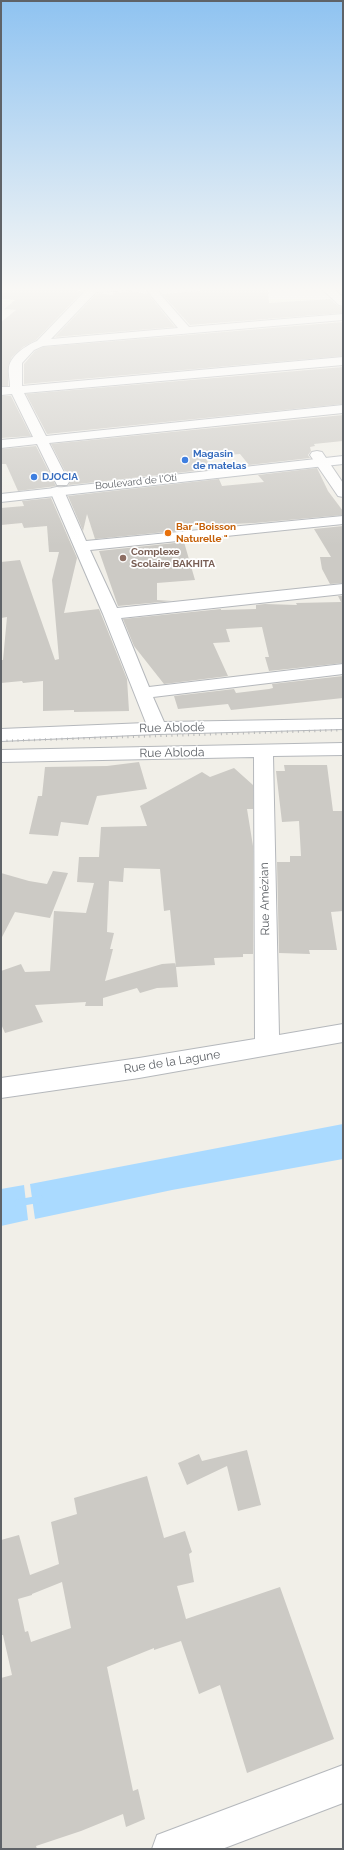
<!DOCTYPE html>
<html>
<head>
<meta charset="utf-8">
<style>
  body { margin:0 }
  #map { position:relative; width:344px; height:1850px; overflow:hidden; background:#f1efe8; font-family:Raleway,sans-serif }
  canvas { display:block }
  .frame { position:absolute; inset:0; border:2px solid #5f6368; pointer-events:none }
</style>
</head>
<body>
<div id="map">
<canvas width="344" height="1850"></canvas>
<div class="frame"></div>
</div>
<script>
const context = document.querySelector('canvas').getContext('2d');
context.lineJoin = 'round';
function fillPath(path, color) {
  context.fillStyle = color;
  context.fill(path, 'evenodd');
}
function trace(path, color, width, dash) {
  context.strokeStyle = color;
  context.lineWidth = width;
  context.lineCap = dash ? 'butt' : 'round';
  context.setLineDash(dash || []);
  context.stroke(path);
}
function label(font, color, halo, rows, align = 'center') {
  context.font = font + ' Raleway,sans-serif';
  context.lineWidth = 3.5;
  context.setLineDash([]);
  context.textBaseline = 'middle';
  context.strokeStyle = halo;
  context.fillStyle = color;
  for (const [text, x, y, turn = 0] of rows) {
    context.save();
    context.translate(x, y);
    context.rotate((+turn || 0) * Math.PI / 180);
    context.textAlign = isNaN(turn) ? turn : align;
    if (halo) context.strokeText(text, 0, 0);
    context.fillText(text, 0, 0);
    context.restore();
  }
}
fillPath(new Path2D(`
  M343,1124V1159L172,1190L35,1219L30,1184Z
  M24,1185L28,1220L1,1226V1189Z`), '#aadaff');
trace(new Path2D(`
  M18,1203L40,1199`), '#aadaff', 7);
fillPath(new Path2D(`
  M1,287H45L83,291L36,340L23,347L12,357L8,367V386H1V322L16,310L4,309L15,300L1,299Z
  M196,287H268L269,303L330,299L338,306L343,307V313L190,325L162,294L200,291Z
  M131,291L148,294L175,327L55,337L97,293L113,295V293Z
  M343,322V356L24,384V364L35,351L43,347Z
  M343,367V404L47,434L26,394Z
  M1,396H11L31,436L1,438Z
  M343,415V441L314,444L315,446L310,447L311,451L308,455L310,458L249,465L240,454L205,457L212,469L69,485L70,481L51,444Z
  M36,446L56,486L18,491L6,464H1V449Z
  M317,468L328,491L343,511V515L255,523L184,526L185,530L95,539L87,514L83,531L68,496L219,479L222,486L264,482L258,475Z
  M51,498L77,558L64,613L99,609L127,679L129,711L74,712V710L43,711V681L23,683L22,681L1,683V660H3L7,617L1,618V562L20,560L55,660L59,659L52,580L59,552H49L47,526L24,528L22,523L1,525V508L24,506L22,501Z
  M343,526V583L330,584L322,569L320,557H331L314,529Z
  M184,542L195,580L157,583V600L172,601L118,606L99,551Z
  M338,596H343V663L269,671L265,657H269L262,627L226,629L230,642L213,643L228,676L164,684L134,646L123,619L221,609V610L256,609V605L265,604L297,605L296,603L341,602Z
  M343,676V698L231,710L228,704L178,709L174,696L234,689L236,693L269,689L273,688L272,684Z
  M139,762L147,789L97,796L88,825L61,822L58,836L29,834L38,796H42L45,767L107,766Z
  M284,765H327L333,811H343V911L331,912L337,950H309L310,954L279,953L277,862H290V856H301L299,821L282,822L276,771H285Z
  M234,768L253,785V809H247L253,846V954H243V957L214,958L215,965L176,967L178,987L157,988L140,993L137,988L103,998V1006H85L86,1002L35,1005L43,1022L5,1033L1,1024V971L21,964L25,972L50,971L54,911L86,913L94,883L77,882L79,857H99L101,827L147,826L140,806L202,772L210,777ZM124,868L160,869L164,911L170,910L176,967V963L162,964L105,981L113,949H110L114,933L107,932L109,881L123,882Z
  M53,871L68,873L50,918L15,912L1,939V873L29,881L47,884Z
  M247,1450L261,1505L238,1511L227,1466L187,1485L178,1463L199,1454L202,1461Z
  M147,1476L164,1538L185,1531L192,1552L189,1554L194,1582L177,1586L186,1619L280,1587L334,1739L247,1773L220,1685L199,1694L181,1641L154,1650V1648L107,1667L133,1791L138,1789L145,1819L126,1827L123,1814L81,1831L36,1846L37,1849H1V1678L12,1675L3,1635H1V1540L19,1535L30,1575L59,1564L51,1522L77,1514L74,1498ZM62,1582L71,1628L31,1642L28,1631L25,1632L18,1599L32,1595V1594Z`), '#cccac5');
const minor = new Path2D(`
  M89,287H136L131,290L96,292L51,339L178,328L144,287H154L189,327L343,314V320L43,346L34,350L22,363V386L343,357V365L24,393L46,436L343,405V413L49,443L69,482L67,485H57L37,444L1,448V440L33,437L12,394L1,395V387H10C10,380 8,373 9,367C11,355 27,345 37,341Z
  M320,287H331L343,297V306L339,305Z
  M317,451L322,452L343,483V497L338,496L310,455L312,452Z
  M57,487L62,488L64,491L86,541L343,516V524L90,550L117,608L343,584V594L121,618L149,687L343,664V674L153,697L164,722L343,719V729L157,734L1,741V729L146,723L103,614L50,491L52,488Z
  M343,743V755L273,756L279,1035L343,1024V1042L139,1078L1,1098V1078L139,1058L255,1039L254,757L1,762V750Z
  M343,1765V1803L222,1849H152L157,1835Z`);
const secondary = new Path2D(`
  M343,456V464L1,502V494Z`);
trace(minor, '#b5b8bc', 2);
trace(secondary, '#b6babf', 2);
fillPath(minor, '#fff');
fillPath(secondary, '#fff');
trace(new Path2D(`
  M1,741L343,730`), '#b6b7b8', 2.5, [1, 4.5]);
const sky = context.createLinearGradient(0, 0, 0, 546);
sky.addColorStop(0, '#8fc3f1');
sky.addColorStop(0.53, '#f9f8f5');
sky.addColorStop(1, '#f9f8f500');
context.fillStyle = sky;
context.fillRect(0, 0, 344, 546);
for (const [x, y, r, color] of [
  [185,460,4,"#3f7fe0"],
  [34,477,4,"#3f7fe0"],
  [168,533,4,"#e8710a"],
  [123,558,4,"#8d6e63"]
]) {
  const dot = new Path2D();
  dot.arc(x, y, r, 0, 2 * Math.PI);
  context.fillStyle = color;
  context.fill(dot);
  trace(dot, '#fff', 1.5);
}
label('bold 10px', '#366cbe', '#fff', [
  ["Magasin",193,454],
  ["de matelas",193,466],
  ["DJOCIA",42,477]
], 'left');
label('10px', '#5f6368', '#fff', [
  ["Boulevard de l'Oti",136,482,-6]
]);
label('bold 10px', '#c56008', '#fff', [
  ["Bar \"Boisson",176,527],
  ["Naturelle \"",176,539]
], 'left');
label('bold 10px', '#785e54', '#fff', [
  ["Complexe",131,552],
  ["Scolaire BAKHITA",131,564]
], 'left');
label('12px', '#5f6368', '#fff', [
  ["Rue Ablodé",172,728,-1],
  ["Rue Abloda",172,753,-1],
  ["Rue Amézian",265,899,-91],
  ["Rue de la Lagune",172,1062,-9]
]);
</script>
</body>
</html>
